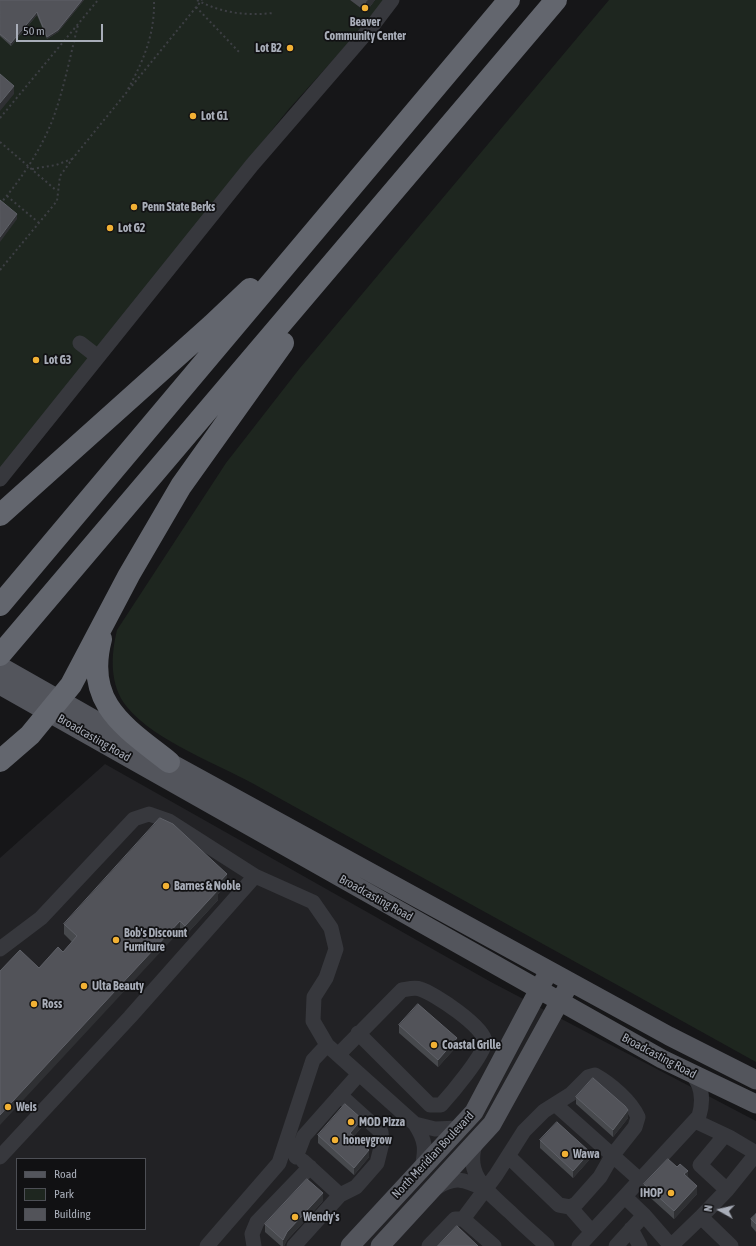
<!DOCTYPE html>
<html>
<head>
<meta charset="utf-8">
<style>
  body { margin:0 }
  #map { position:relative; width:756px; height:1246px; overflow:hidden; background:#161618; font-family:"Asap Condensed",sans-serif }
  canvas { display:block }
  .legend { position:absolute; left:16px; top:1158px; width:130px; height:72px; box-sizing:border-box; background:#111113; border:1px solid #4d4f55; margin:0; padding:5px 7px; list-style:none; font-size:12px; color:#a8adb8 }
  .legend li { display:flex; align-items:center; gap:8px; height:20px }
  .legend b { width:20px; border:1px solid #4d4f55 }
  .north { position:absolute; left:700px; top:1190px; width:40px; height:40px; -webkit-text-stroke:3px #111113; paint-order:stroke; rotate:278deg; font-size:11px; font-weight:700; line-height:16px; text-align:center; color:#a8adb8 }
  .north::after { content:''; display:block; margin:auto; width:14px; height:18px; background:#a8adb8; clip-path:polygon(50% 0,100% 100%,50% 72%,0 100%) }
  .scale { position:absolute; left:16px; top:24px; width:87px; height:18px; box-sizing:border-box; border:2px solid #a8adb8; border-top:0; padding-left:5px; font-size:12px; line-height:14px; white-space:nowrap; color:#a8adb8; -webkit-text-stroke:3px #111113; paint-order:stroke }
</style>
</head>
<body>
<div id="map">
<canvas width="756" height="1246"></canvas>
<ul class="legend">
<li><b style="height:5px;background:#53555c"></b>Road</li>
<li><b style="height:11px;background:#1e261f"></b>Park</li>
<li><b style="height:11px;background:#525359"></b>Building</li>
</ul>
<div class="north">N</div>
<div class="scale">50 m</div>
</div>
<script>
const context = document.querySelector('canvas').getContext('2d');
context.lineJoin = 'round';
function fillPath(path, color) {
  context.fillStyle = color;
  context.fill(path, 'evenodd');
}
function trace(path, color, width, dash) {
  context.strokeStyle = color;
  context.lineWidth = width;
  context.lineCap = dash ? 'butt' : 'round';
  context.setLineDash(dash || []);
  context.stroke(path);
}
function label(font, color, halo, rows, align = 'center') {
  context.font = font + ' "Asap Condensed",sans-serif';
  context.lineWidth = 3.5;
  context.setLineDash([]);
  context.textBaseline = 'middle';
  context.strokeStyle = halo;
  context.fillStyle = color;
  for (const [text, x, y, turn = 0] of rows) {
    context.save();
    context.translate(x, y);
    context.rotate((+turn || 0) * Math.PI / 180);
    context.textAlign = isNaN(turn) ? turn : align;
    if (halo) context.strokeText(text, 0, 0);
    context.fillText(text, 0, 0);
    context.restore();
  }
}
fillPath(new Path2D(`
  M105,764L491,982L756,1121V1246H0V858ZM17,1159H145V1229H17Z`), '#222225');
fillPath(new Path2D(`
  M0,0H350L366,12L375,0H387L288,110L0,470Z
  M609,0H756V1062C591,970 426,880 261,788C223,766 154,741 127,707C109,685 111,655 117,630L226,463L300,368Z`), '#1e261f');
trace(new Path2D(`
  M197,0C221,13 246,16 273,13
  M196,7L240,53
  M128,89C144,60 155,33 154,0
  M0,118L98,0
  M0,142L57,191
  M32,169L56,165L72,159
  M7,196L39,223
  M0,204C23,177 45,144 56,110C65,83 71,53 78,25
  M0,270L57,201L60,176L73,158L202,0`), '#3d3f44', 2, [2, 3]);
trace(new Path2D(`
  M80,343L98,357
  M0,479L252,165L373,25L392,0
  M0,949L41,918L134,819L149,814L169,821L255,876L313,902L331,928L336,949L326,978L314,997L313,1021L327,1045L415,1124C426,1141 426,1149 422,1168
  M338,1055L402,990C408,989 415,987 420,989C434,993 486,1028 485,1042C484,1055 451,1094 441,1105H430L358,1033
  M556,1105L640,1180
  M695,1121L729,1137L756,1153
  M415,1124L435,1129L459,1128
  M477,1140C462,1173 488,1192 510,1212C522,1224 535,1235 547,1246
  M0,1157L130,1017L255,876
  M296,1157L304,1136L359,1074
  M303,1161L340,1195
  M436,1188C456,1175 465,1180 485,1189
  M727,1190L756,1154
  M625,1197L644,1215L671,1246L701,1217L731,1246
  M570,1207L592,1232
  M701,1217L727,1190L700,1165L725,1135
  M463,1219L496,1175L524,1131L544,1111L571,1094L588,1077L595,1075C611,1084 631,1101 638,1117L635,1127L612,1156L600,1177L576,1204L570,1207L559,1205L508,1156
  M631,1229L640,1246
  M207,1246L279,1163L313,1060L327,1045
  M254,1246L252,1234L257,1222L310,1167
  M294,1246L340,1195L356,1187L377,1163L382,1143L381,1132L340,1095
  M429,1246L455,1219H463L494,1246
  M579,1246L699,1116C704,1099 702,1084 690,1072
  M616,1246L644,1215`), '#37383d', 15);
trace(new Path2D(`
  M0,666L169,762L669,1036L756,1080
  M0,685L662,1059L756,1104
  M350,1246L474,1112L545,978
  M380,1246L492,1124L566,990`), '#53555c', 19);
trace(new Path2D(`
  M0,515L212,325L250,289
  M0,605L509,0
  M101,639C84,704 125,727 169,762
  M0,655L556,0
  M0,761L30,735L71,685L129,575L181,486L283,343`), '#63666e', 22);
fillPath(new Path2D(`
  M0,0H84L58,32L47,39L37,15L11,46L0,36Z
  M350,0H375L366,12Z
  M227,884L218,894V900L185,936L180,931L39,968L63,952L72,942L64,934V924Z
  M399,1025L457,1046L438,1067L399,1033Z
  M576,1097L628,1118L613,1137L576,1104Z
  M362,1127L354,1136L369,1157L354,1175L318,1143V1135Z
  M540,1140L590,1159L573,1178L540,1148Z
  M688,1177L697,1194L674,1219L644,1192V1184Z
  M323,1201L287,1240L284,1246H281L265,1232V1224Z
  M756,1214V1232L751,1226V1219Z`), '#47494d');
fillPath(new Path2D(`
  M82,0H84L58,32L47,39V37Z
  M368,0H375L366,12V2Z
  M37,12V15L11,46V43Z
  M14,86V94L0,111V103Z
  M17,214V219L0,242V237Z
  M227,874V884L218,894V900L185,936V926L215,887Z
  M180,921V931L0,1125V1115Z
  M457,1038V1046L438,1067V1060Z
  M628,1110V1118L613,1137V1130Z
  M362,1119V1127L350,1140V1133Z
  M369,1150V1157L354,1175V1168Z
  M590,1152V1159L573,1178V1171Z
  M688,1171V1178L684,1174Z
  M697,1186V1194L674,1219V1211Z
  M323,1193V1201L287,1240L284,1246H283V1240L287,1232Z`), '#2f3033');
const building = new Path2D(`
  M0,0H82L58,30L47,37L37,12L11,43L0,34Z
  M0,74L14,86L0,103Z
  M0,200L17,214L0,237Z
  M160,818L173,824L227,874L215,887L218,890L185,926L180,921L0,1115V971L20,950L39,968L58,947L63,952L77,936L64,924Z
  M418,1004L457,1038L438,1060L399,1025Z
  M593,1078L625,1106L628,1110L613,1130L576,1097Z
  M345,1104L362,1119L350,1133L369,1150L354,1168L318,1135Z
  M557,1122L590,1152L573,1171L540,1140Z
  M668,1159L677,1167L680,1164L688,1171L684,1174L697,1186L674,1211L644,1184Z
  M307,1179L323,1193L287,1232L283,1240L265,1224Z
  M756,1214V1224L751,1219Z
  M457,1226L478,1246H438Z`);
fillPath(building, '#525359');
trace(building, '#5f6168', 1);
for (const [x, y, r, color] of [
  [365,8,4,"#f2b134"],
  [290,48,4,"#f2b134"],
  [193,116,4,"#f2b134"],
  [134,207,4,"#f2b134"],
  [110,228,4,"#f2b134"],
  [36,360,4,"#f2b134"],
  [166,886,4,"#f2b134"],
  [116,940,4,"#f2b134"],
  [84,986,4,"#f2b134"],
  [34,1004,4,"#f2b134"],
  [434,1045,4,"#f2b134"],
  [8,1107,4,"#f2b134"],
  [351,1122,4,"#f2b134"],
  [335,1140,4,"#f2b134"],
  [565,1154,4,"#f2b134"],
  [671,1193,4,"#f2b134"],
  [295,1217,4,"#f2b134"]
]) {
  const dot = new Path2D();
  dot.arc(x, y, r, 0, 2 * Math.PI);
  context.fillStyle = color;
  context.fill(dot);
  trace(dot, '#111113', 1.5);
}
label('bold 12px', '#a8adb8', '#111113', [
  ["Beaver",365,22,"center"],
  ["Community Center",365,36,"center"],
  ["Lot B2",282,48,"right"],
  ["Lot G1",201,116],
  ["Penn State Berks",142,207],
  ["Lot G2",118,228],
  ["Lot G3",44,360],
  ["Barnes & Noble",174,886],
  ["Bob's Discount",124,933],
  ["Furniture",124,947],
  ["Ulta Beauty",92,986],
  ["Ross",42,1004],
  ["Coastal Grille",442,1045],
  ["Weis",16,1107],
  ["MOD Pizza",359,1122],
  ["honeygrow",343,1140],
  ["Wawa",573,1154],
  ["IHOP",663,1193,"right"],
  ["Wendy's",303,1217]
], 'left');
label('12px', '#a8adb8', '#111113', [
  ["Broadcasting Road",94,738,30],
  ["Broadcasting Road",376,898,29],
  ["Broadcasting Road",659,1056,28],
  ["North Meridian Boulevard",433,1155,-47]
]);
</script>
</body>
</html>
